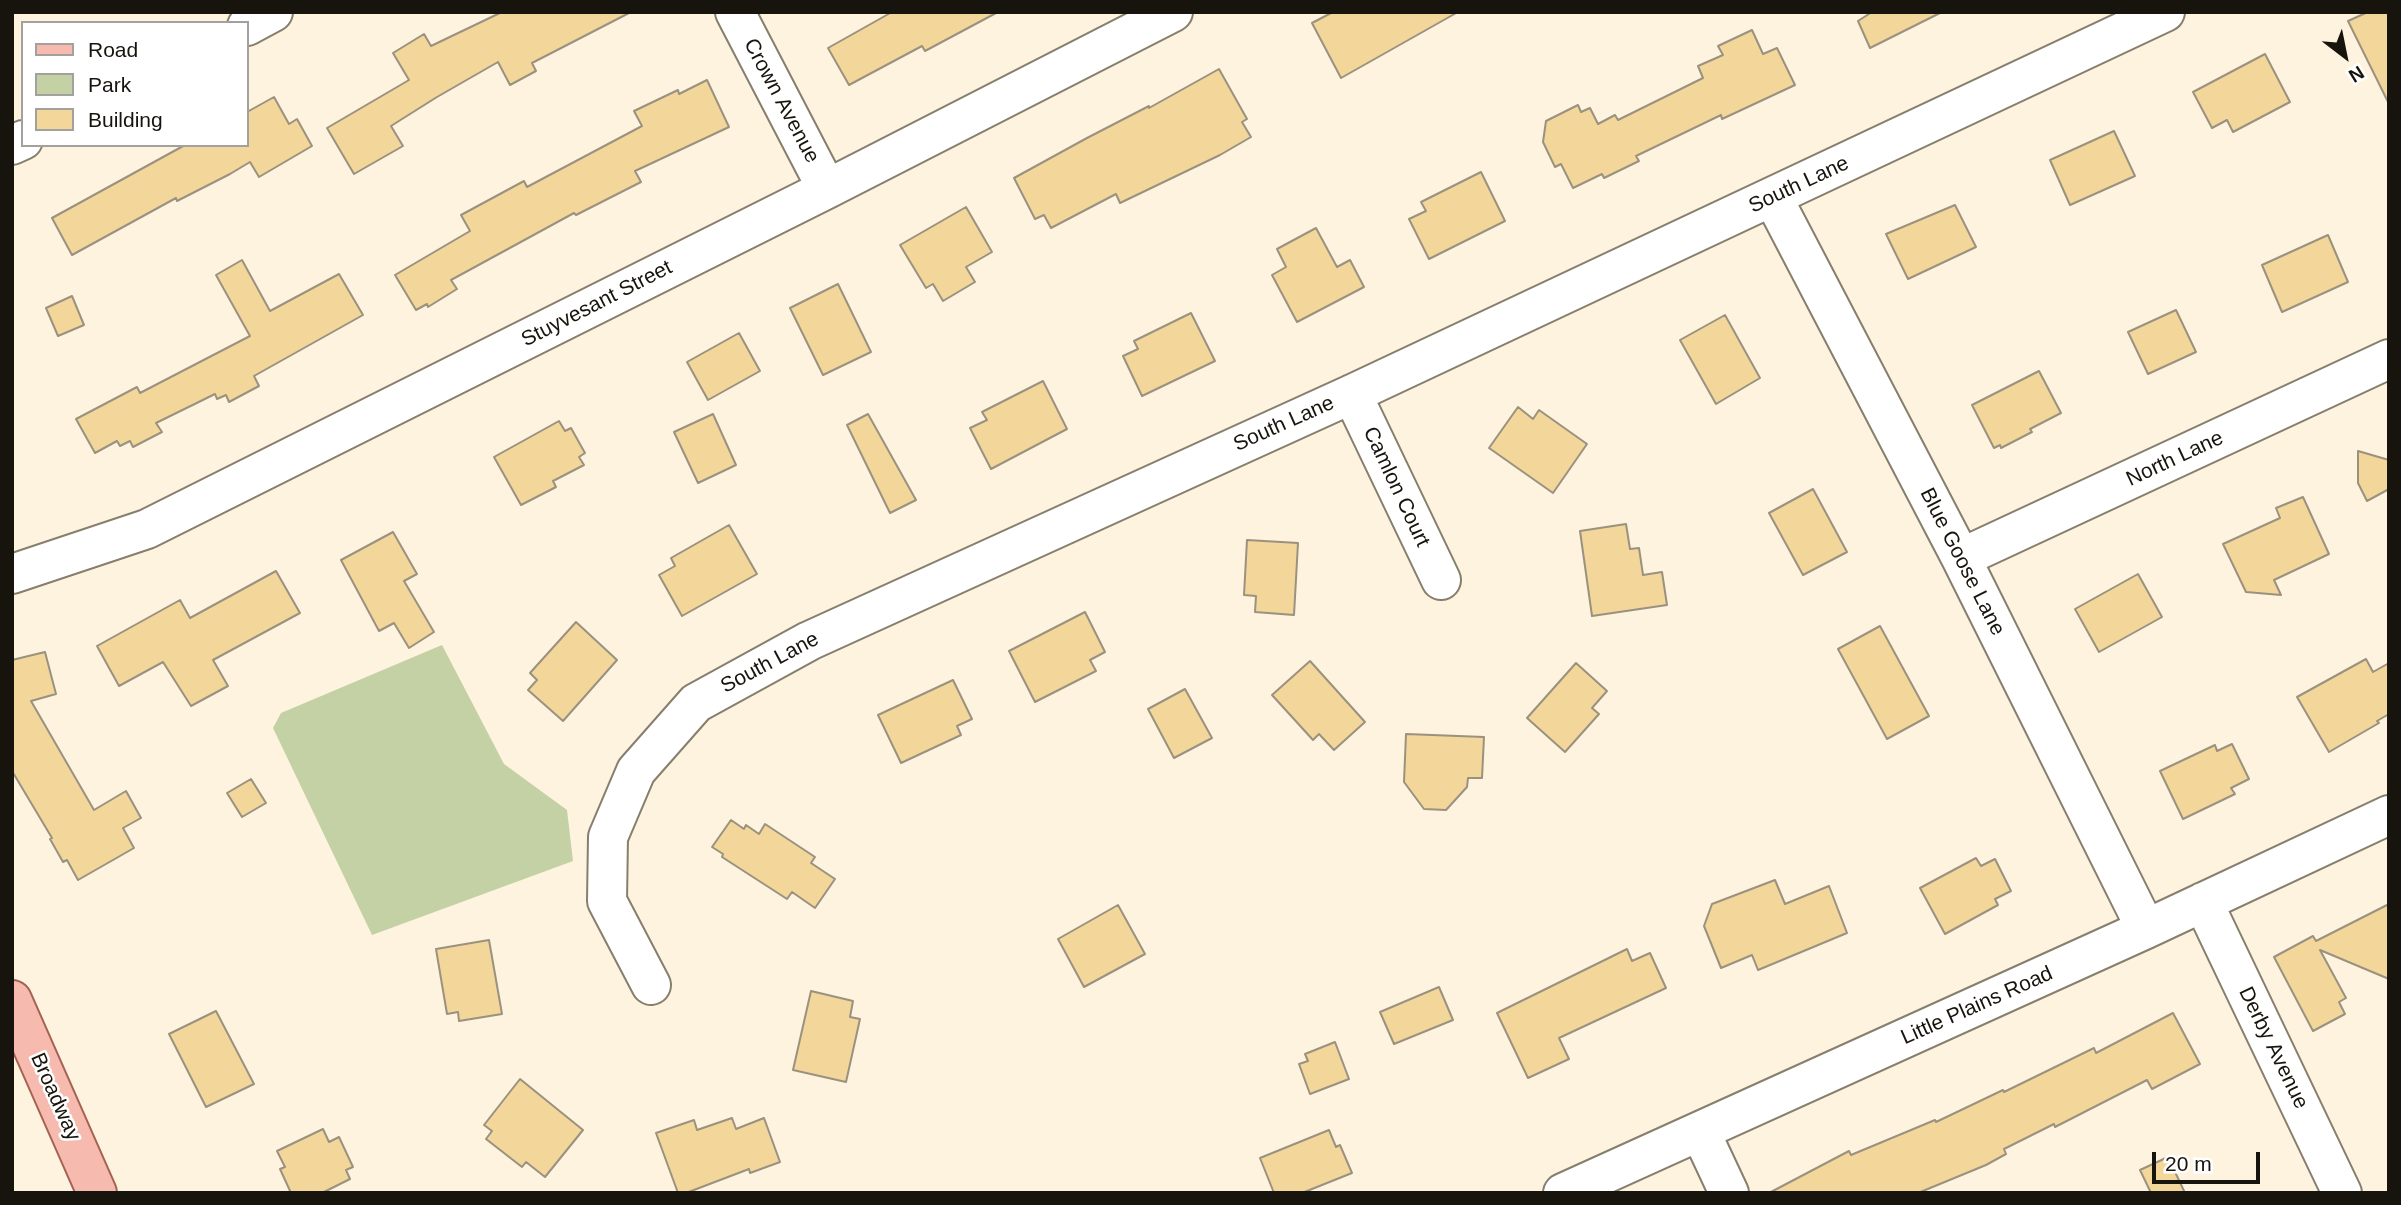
<!DOCTYPE html>
<html>
<head>
<meta charset="utf-8">
<style>
  body { margin:0 }
  #map { position:relative; width:2401px; height:1205px; overflow:hidden; background:#fdf3df; font-family:Helvetica,sans-serif }
  canvas { display:block }
  .frame { position:absolute; inset:0; border:14px solid #17140d; pointer-events:none }
  .legend { position:absolute; left:21px; top:21px; width:228px; height:126px; box-sizing:border-box; background:#fff; border:2px solid #a2a19e; margin:0; padding:9px 12px; list-style:none; font-size:21px; color:#17140d }
  .legend li { display:flex; align-items:center; gap:14px; height:35px }
  .legend b { width:35px; border:2px solid #a2a19e }
  .north { position:absolute; left:2310px; top:21px; width:70px; height:70px; -webkit-text-stroke:5px #fff; paint-order:stroke; rotate:148deg; font-size:19px; font-weight:700; line-height:28px; text-align:center; color:#17140d }
  .north::after { content:''; display:block; margin:auto; width:24px; height:32px; background:#17140d; clip-path:polygon(50% 0,100% 100%,50% 72%,0 100%) }
  .scale { position:absolute; left:2152px; top:1152px; width:108px; height:32px; box-sizing:border-box; border:4px solid #17140d; border-top:0; padding-left:9px; font-size:21px; line-height:24px; white-space:nowrap; color:#17140d; -webkit-text-stroke:5px #fff; paint-order:stroke }
</style>
</head>
<body>
<div id="map">
<canvas width="2401" height="1205"></canvas>
<div class="frame"></div>
<ul class="legend">
<li><b style="height:9px;background:#f7baae"></b>Road</li>
<li><b style="height:19px;background:#c3d1a4"></b>Park</li>
<li><b style="height:19px;background:#f3d79a"></b>Building</li>
</ul>
<div class="north">N</div>
<div class="scale">20 m</div>
</div>
<script>
const context = document.querySelector('canvas').getContext('2d');
context.lineJoin = 'round';
function fillPath(path, color) {
  context.fillStyle = color;
  context.fill(path, 'evenodd');
}
function trace(path, color, width, dash) {
  context.strokeStyle = color;
  context.lineWidth = width;
  context.lineCap = dash ? 'butt' : 'round';
  context.setLineDash(dash || []);
  context.stroke(path);
}
function label(font, color, halo, rows, align = 'center') {
  context.font = font + ' Helvetica,sans-serif';
  context.lineWidth = 5;
  context.setLineDash([]);
  context.textBaseline = 'middle';
  context.strokeStyle = halo;
  context.fillStyle = color;
  for (const [text, x, y, turn = 0] of rows) {
    context.save();
    context.translate(x, y);
    context.rotate((+turn || 0) * Math.PI / 180);
    context.textAlign = isNaN(turn) ? turn : align;
    if (halo) context.strokeText(text, 0, 0);
    context.fillText(text, 0, 0);
    context.restore();
  }
}
fillPath(new Path2D(`
  M442,645L504,764L567,810L573,861L372,935L273,728L281,713Z`), '#c3d1a4');
const building = new Path2D(`
  M502,12H631L532,63L536,71L510,85L498,62L437,97L391,126L403,146L354,174L327,128L409,80L393,53L424,34L431,46Z
  M892,12H998L925,51L922,46L849,85L828,48Z
  M1333,12H1458L1341,78L1312,23Z
  M1872,12H1942L1870,48L1858,21Z
  M2368,12H2389V104L2348,21Z
  M1752,30L1763,54L1777,48L1795,85L1722,119L1721,115L1636,156L1639,161L1604,178L1602,174L1573,188L1561,164L1555,167L1543,142L1546,121L1578,105L1581,112L1590,108L1598,124L1615,115L1618,120L1703,78L1698,66L1723,55L1718,46Z
  M2265,54L2290,102L2233,132L2227,120L2212,128L2193,92Z
  M1219,69L1247,119L1242,122L1251,137L1220,155L1120,203L1116,194L1051,228L1044,215L1035,219L1014,178L1087,138L1149,106V108Z
  M707,80L729,127L635,171L641,182L576,215L574,213L451,280L457,289L428,307L427,304L416,310L395,275L470,231L461,215L524,181L527,187L642,126L634,111L678,90L679,94Z
  M274,97L289,124L297,119L312,146L259,177L250,162L230,174L177,201L176,198L72,255L52,218L185,145H247V112Z
  M2114,131L2135,176L2070,205L2050,160Z
  M1481,172L1505,221L1429,259L1409,219L1426,211L1421,202Z
  M1955,205L1976,247L1908,279L1886,234Z
  M966,207L992,252L966,267L975,282L943,301L933,284L926,288L900,245Z
  M1316,228L1337,267L1350,260L1364,287L1297,322L1272,275L1286,267L1277,249Z
  M2328,235L2348,282L2282,312L2262,265Z
  M242,260L270,311L339,274L363,315L254,376L259,386L229,402L226,395L217,399L215,394L156,423L162,432L133,447L130,441L120,446L117,441L95,453L76,419L137,387L140,393L250,336L216,275Z
  M838,284L871,352L823,375L790,308Z
  M72,296L84,325L58,336L46,308Z
  M2176,310L2196,352L2148,374L2128,332Z
  M1191,313L1215,361L1142,396L1123,356L1138,349L1134,341Z
  M1725,315L1760,378L1716,404L1680,340Z
  M739,333L760,371L708,400L687,362Z
  M2039,371L2061,413L2030,429L2032,432L2001,448L2000,445L1994,448L1972,405Z
  M1043,381L1067,429L991,469L970,428L987,420L982,412Z
  M1518,407L1533,419L1539,410L1587,444L1553,493L1489,448Z
  M713,414L736,465L698,483L674,432Z
  M868,414L916,500L890,513L847,425Z
  M559,421L565,431L571,428L585,453L579,457L584,465L553,481L556,487L521,505L494,457Z
  M2358,451L2389,460V489L2367,501L2358,483Z
  M1813,489L1847,552L1803,575L1769,513Z
  M2303,497L2329,554L2274,580L2281,595L2246,592L2223,544L2280,518L2276,508Z
  M1626,524L1630,549L1639,548L1643,575L1662,572L1667,605L1592,616L1580,531Z
  M729,525L757,574L682,616L659,575L675,566L671,558Z
  M393,532L417,574L404,581L434,632L409,648L394,623L379,631L341,560Z
  M1247,540L1298,543L1294,615L1255,612L1256,596L1244,595Z
  M276,571L300,613L213,660L228,686L191,706L163,662L119,686L97,646L180,600L190,618Z
  M2138,574L2162,617L2099,652L2075,609Z
  M1085,612L1105,652L1090,660L1096,671L1035,702L1009,651Z
  M576,622L617,660L563,721L528,690L537,680L530,673Z
  M1880,626L1929,716L1887,739L1838,649Z
  M45,652L56,694L31,701L94,810L126,791L141,818L123,828L134,848L78,880L67,860L63,862L50,839L52,838L12,771V660Z
  M2366,659L2373,672L2389,663V714L2377,721L2379,723L2329,752L2297,697Z
  M1310,661L1365,722L1334,750L1319,734L1313,740L1272,695Z
  M1576,663L1607,691L1592,708L1599,714L1565,752L1527,718Z
  M953,680L972,719L957,726L961,735L901,763L878,715Z
  M1185,689L1212,738L1174,758L1148,709Z
  M1406,734L1484,737L1482,778H1468L1467,787L1446,810L1424,809L1404,782Z
  M2232,744L2249,779L2231,788L2235,794L2183,819L2160,771L2215,745L2217,751Z
  M251,779L266,803L242,817L227,793Z
  M731,820L744,829L746,825L759,834L765,824L815,857L811,863L835,879L815,908L792,892L787,899L722,857L723,854L712,847Z
  M1976,858L1981,866L1995,859L2011,891L1995,899L1998,905L1945,934L1920,888Z
  M1775,880L1785,904L1829,886L1847,933L1758,970L1752,955L1721,968L1704,926L1712,904Z
  M2389,904V979L2320,950L2346,998L2339,1002L2345,1014L2313,1031L2274,957L2313,936L2316,941Z
  M1118,905L1145,954L1084,987L1058,939Z
  M489,940L502,1014L459,1021L458,1012L447,1014L436,949Z
  M1627,949L1632,961L1650,953L1666,988L1559,1038L1569,1059L1528,1078L1497,1013Z
  M1439,987L1453,1020L1394,1044L1380,1012Z
  M811,991L853,1001L850,1017L860,1019L846,1082L793,1070Z
  M216,1011L254,1084L206,1107L169,1034Z
  M2173,1013L2200,1064L2152,1089L2147,1080L2055,1127L2054,1124L2004,1149L2006,1154L1986,1165L1918,1193H1769L1849,1151L1851,1155L1935,1120L1936,1122L2003,1090L2004,1092L2094,1048L2096,1053Z
  M1335,1042L1349,1079L1310,1094L1299,1064L1308,1061L1305,1054Z
  M520,1079L583,1130L545,1177L526,1162L522,1167L486,1139L492,1131L484,1125Z
  M732,1118L736,1129L764,1118L780,1162L750,1173L749,1169L686,1193H678L656,1133L694,1120L697,1130Z
  M323,1129L329,1142L339,1137L353,1167L346,1170L350,1179L322,1193H291L280,1169L285,1167L277,1151Z
  M1329,1130L1336,1147L1340,1145L1352,1173L1302,1193H1274L1260,1158Z
  M2168,1157L2185,1193H2151L2140,1170Z`);
fillPath(building, '#f3d79a');
trace(building, '#9a917f', 2);
const minor = new Path2D(`
  M735,12L827,189
  M247,26L273,12
  M12,145L23,140
  M1773,198L1961,558L2146,929
  M1352,394L1441,580
  M1961,558L2389,359
  M12,574L147,529L827,189L1173,12
  M2203,902L2342,1193
  M651,985L607,901L608,837L636,771L696,703L809,641L1352,394L2165,12
  M1700,1131L1729,1193
  M1563,1193L2146,929L2389,815`);
const major = new Path2D(`
  M12,1000L97,1193`);
trace(minor, '#877f6d', 42);
trace(major, '#a56253', 42);
trace(minor, '#fff', 38);
trace(major, '#f7baae', 38);
label('21px', '#17140d', '#fff', [
  ["Crown Avenue",781,101,62],
  ["South Lane",1799,185,-25],
  ["Stuyvesant Street",597,304,-27],
  ["South Lane",1284,424,-24],
  ["North Lane",2175,459,-25],
  ["Camlon Court",1396,487,65],
  ["Blue Goose Lane",1962,562,63],
  ["South Lane",770,663,-28],
  ["Little Plains Road",1977,1006,-24],
  ["Derby Avenue",2273,1048,64],
  ["Broadway",55,1097,66]
]);
</script>
</body>
</html>
